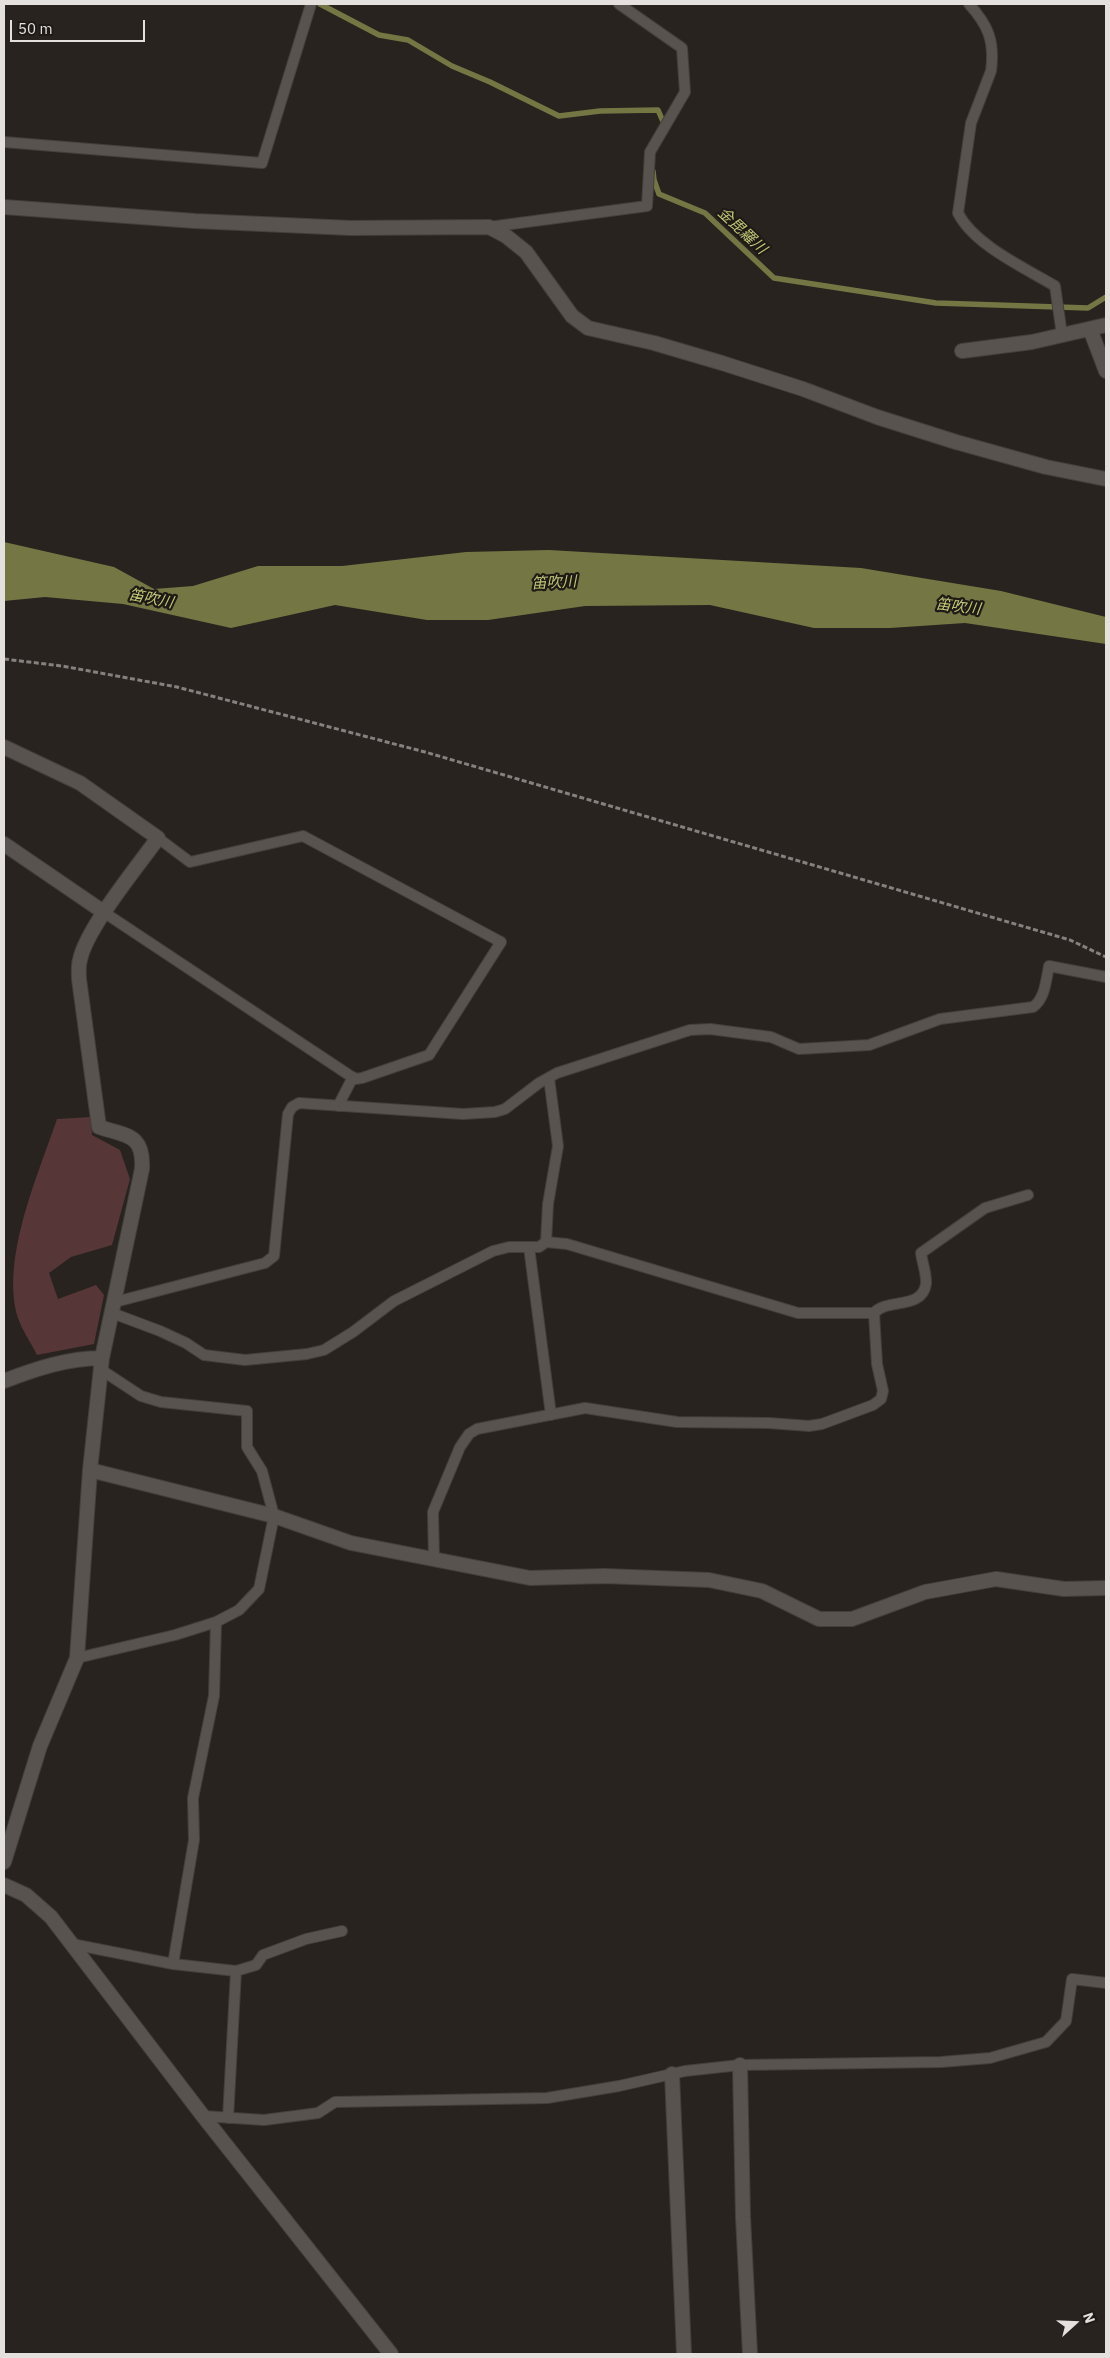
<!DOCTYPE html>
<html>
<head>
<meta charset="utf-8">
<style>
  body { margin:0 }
  #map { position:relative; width:1110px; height:2358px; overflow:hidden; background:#28231f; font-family:"IBM Plex Sans",sans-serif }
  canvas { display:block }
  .frame { position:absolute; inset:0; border:5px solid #e3e0de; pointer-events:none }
  .north { position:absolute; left:1050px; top:2298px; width:50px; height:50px; -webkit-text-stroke:4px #1e1a16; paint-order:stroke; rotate:70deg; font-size:14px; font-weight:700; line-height:20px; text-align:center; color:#e3e0de }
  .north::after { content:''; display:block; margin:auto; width:18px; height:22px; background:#e3e0de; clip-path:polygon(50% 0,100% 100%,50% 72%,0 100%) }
  .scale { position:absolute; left:10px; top:20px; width:135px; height:22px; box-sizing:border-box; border:2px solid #e3e0de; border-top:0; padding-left:6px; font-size:15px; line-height:18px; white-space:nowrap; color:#e3e0de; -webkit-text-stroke:4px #1e1a16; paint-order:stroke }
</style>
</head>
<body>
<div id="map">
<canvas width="1110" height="2358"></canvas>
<div class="frame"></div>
<div class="north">N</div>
<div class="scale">50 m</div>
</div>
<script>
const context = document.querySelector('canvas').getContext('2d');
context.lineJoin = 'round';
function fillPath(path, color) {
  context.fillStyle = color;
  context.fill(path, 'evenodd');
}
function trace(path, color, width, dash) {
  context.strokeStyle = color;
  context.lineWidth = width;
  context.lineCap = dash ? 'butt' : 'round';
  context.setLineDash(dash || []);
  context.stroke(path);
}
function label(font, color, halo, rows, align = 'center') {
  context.font = font + ' "IBM Plex Sans","Noto Sans JP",sans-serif';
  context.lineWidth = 4.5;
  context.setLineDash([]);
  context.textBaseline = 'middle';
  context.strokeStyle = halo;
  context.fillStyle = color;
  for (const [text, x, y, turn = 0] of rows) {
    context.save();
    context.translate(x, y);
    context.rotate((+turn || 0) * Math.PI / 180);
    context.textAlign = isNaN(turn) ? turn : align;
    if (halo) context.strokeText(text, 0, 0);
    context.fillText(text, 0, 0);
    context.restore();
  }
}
fillPath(new Path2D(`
  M91,1117L92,1135L120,1150L130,1179L112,1245L71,1257L49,1273L58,1299L96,1285L104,1295L94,1344L37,1355C31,1343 22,1330 18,1318C0,1260 38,1175 57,1119Z`), '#563637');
fillPath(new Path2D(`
  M4,542L114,567L154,589L193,586L258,566H342L466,552L549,550L861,568L1001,591L1106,617V644L965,623L890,628H814L710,605L585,606L488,620H427L335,605L231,628L123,604L45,597L4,601Z`), '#747743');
trace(new Path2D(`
  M320,4L379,35L408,40L452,66L490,82L559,116L600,111L658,110L665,126
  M653,171L654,180L659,194L705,213L774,278L936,303L1088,308L1106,297`), '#747743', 5.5);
const service = new Path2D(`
  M969,4C988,25 995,41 991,71L971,123L958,213C974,245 1025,268 1055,286L1062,335
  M4,142L262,163L311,4
  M489,227L647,206L650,152L685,92L682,48L619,4
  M105,913L355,1079L362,1078L429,1055L501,942L303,836L190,862L158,838
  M338,1106L353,1077
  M546,1242L567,1244L798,1313H874
  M529,1247L551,1415
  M115,1302L265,1263L274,1256L288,1114L292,1107L299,1103L463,1114L495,1112L505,1109L539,1083L557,1073L690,1030L710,1029L771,1037L799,1049L869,1045L940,1019L1033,1007C1045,999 1046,980 1049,966L1106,977
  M112,1313L160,1331L186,1343L204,1355L245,1360L307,1354L324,1350L353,1332L394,1301L493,1251L509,1247H539L546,1242L548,1204L558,1146L549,1078
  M434,1559L433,1512L460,1447L469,1434L477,1429L585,1408L677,1422L769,1423L809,1426L822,1424L873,1405L881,1399L883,1391L877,1364L874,1313C887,1298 922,1310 926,1284C927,1275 922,1262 921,1253L985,1208L1028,1195
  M77,1658L175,1635L216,1622L239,1610L259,1589L274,1516L262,1471L247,1447V1411L161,1402L141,1396L100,1369
  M72,1944L173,1964L236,1971L256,1965L263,1955L306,1939L342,1931
  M173,1964L194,1840L193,1798L214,1696L216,1622
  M203,2116L264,2120L318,2113L335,2102L547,2098L619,2086L685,2071L740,2065L941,2062L990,2058L1046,2042L1066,2021L1072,1979L1106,1983
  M228,2118L236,1971`);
const minor = new Path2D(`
  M1090,329L1106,371
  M962,351L1032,342L1106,325
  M4,747L80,783L158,838C138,866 86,929 80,960C78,966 79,973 79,979L99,1127C127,1136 144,1134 142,1169L102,1358L90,1470L77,1658L40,1746L4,1862
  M4,844L105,913
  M4,1381C35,1369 68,1358 102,1358
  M90,1470L274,1516L351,1543L530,1578L605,1576L709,1580L762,1591L819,1619H852L925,1592L996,1579L1064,1589L1106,1588
  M740,2065L743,2217L750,2354
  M672,2074L684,2354`);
const tertiary = new Path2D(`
  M4,207L195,221L351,228L489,227L506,236L526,252L572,316L588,328L654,343L722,363L803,389L877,417L956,442L1046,467L1106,479
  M4,1885L26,1895L51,1917L203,2116L391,2354`);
trace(service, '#43403c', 12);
trace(minor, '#43403c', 16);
trace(tertiary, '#43403c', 16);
trace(new Path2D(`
  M4,659L62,666L177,687L425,752L1070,940L1106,957`), '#85817e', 3, [5, 2.5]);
trace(service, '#58534e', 10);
trace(minor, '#58534e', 14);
trace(tertiary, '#58534e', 14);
label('italic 15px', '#c2c776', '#1e1a16', [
  ["金毘羅川",742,231,43],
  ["笛吹川",554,583,-3],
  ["笛吹川",151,599,11],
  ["笛吹川",958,607,7]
]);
</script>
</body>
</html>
